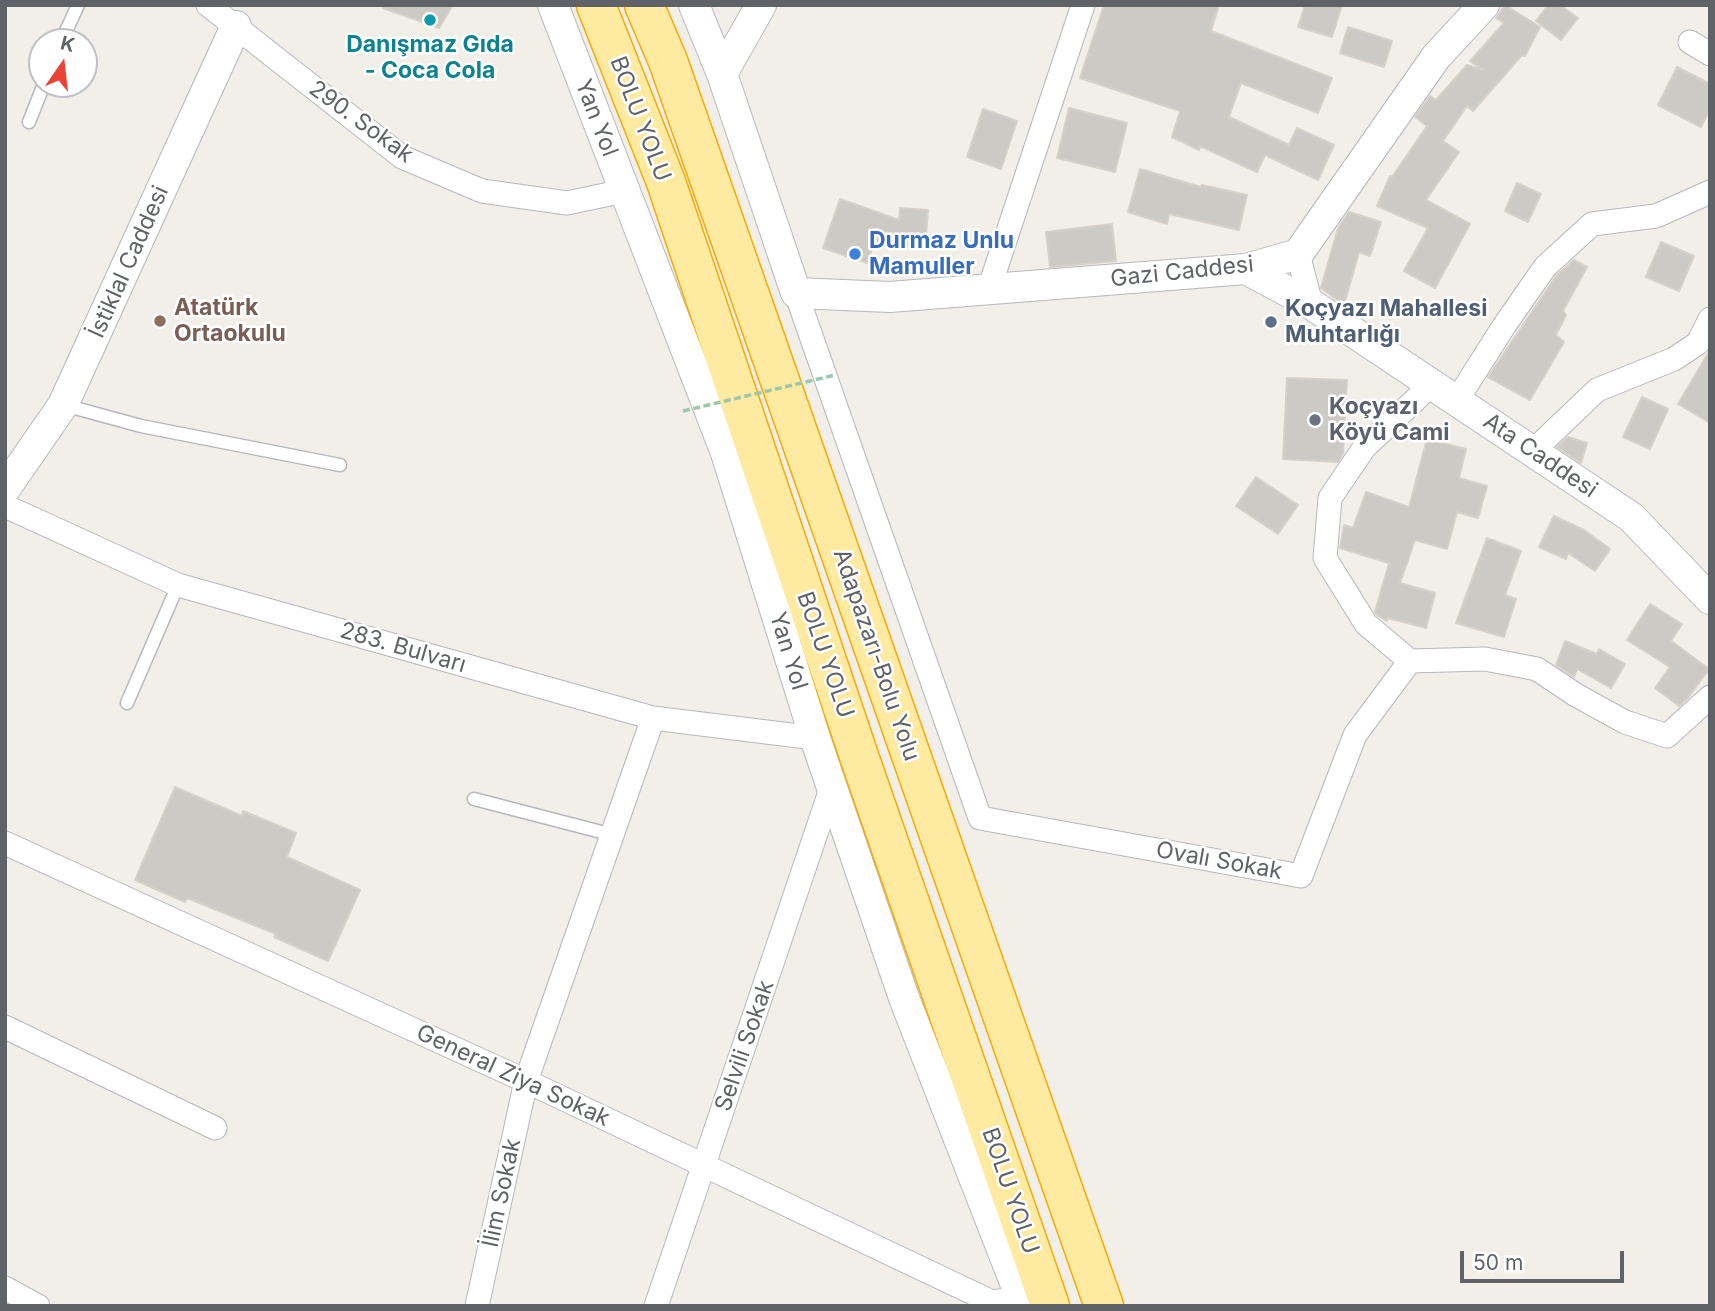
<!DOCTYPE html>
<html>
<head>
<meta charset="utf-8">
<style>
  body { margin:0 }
  #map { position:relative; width:1715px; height:1311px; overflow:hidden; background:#f1efe8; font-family:Inter,sans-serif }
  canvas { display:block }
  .frame { position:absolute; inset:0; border:7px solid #5f6368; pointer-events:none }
  .north { position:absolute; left:28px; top:28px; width:70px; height:70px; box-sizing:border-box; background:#fff; border:2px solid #bfc1c3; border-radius:50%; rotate:14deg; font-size:19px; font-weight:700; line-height:28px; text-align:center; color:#5f6368 }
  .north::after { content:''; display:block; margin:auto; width:24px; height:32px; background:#ea4335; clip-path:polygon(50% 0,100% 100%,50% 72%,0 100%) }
  .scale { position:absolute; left:1460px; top:1251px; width:164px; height:32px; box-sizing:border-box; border:4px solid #5f6368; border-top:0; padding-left:9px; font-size:21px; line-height:24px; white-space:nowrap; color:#5f6368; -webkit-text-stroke:5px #fff; paint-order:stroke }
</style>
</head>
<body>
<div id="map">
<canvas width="1715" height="1311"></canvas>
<div class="frame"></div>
<div class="north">K</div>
<div class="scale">50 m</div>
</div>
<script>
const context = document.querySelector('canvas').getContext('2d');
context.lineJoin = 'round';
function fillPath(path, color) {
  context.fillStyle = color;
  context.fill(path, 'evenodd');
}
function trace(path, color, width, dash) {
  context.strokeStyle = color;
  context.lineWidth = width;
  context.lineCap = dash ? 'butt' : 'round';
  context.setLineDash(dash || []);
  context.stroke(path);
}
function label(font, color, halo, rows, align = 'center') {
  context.font = font + ' Inter,sans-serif';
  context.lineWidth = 5;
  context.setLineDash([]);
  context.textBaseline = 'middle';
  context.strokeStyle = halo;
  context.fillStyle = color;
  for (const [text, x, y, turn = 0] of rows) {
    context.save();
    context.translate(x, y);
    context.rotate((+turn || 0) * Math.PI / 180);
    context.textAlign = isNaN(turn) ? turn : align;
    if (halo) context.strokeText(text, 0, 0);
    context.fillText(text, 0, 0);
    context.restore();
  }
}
const building = new Path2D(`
  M383,5H453L439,28L383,8Z
  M1104,5H1219L1211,31L1332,78L1318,113L1241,83L1229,117L1289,145L1297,128L1334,145L1318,180L1265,155L1257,172L1200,146L1199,150L1172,137L1180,111L1080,78Z
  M1305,5H1342L1332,37L1298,27Z
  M1505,5L1540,27L1525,56L1522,55L1473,111L1467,106L1443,141L1459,152L1426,200L1470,224L1435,288L1404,271L1428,228L1377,206L1390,176L1392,177L1427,126L1415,117L1430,96L1436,100L1467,65L1483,70L1470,61L1504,23L1496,18Z
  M1548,5H1560L1578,18L1561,40L1536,21Z
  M1348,27L1392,41L1384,67L1340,53Z
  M1677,67L1710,84V109L1701,127L1658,105Z
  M1069,108L1127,123L1115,172L1057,158Z
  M983,109L1017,121L1001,169L967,157Z
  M1140,169L1201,187L1202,185L1247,195L1239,230L1169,214L1167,224L1128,212Z
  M1517,183L1541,194L1528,222L1505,211Z
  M840,199L899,220L900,208L928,210L925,248L874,244L867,263L823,248Z
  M1349,212L1381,222L1370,256L1359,252L1344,305L1321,288L1338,228Z
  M1112,224L1116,261L1050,267L1046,232Z
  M1661,242L1694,256L1679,291L1646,277Z
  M1574,260L1587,267L1563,311L1566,315L1556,335L1564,342L1530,400L1488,377L1556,276Z
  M1710,350V423L1678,404Z
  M1287,378L1347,380L1343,454L1338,462L1283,459Z
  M1642,397L1668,409L1650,449L1623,437Z
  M1568,437L1587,443L1581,463L1557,447Z
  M1427,439L1466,449L1459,478L1487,486L1478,518L1457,512L1447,549L1415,540L1400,583L1435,593L1426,628L1388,618L1387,621L1377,615L1375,612L1389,563L1340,548L1344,525L1353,528L1366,492L1409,507Z
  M1256,477L1298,505L1278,534L1236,506Z
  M1554,516L1584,530L1610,549L1595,571L1568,553L1566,559L1539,547Z
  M1487,538L1521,551L1505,595L1516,599L1504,637L1456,623Z
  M1650,604L1682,624L1671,641L1709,669L1688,698L1679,706L1655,688L1670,667L1627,640Z
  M1565,641L1597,654L1599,649L1625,664L1611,688L1577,669L1574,677L1556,665Z
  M175,787L242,816L243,811L296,833L287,857L360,890L328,961L274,937L276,934L187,898L185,902L135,880Z`);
fillPath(building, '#cccac5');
trace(building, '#d6d1c6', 2);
const service = new Path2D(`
  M61,42L78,5
  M29,122L44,84
  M64,405L141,426L340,465
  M127,703L178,585
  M474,799L613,835`);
const minor = new Path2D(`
  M208,5L402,157L482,191L567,203L624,191
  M1690,42L1710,54
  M1298,254L1311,304
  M989,289L1083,5
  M796,293L980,818L1301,876L1355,735L1410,661
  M1432,384L1364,448L1330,498L1325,558L1366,624L1410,661L1485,659L1537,669L1576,695L1625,722L1667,736L1710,697
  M1457,400L1504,326L1545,267L1592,224L1656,216L1710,192
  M1533,451L1597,390L1674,359L1698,343L1710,319
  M5,506L178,585L653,718L815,738
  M5,843L526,1081L992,1302L1021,1298
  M5,1027L215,1128
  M5,1288L38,1306
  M477,1306L526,1081L653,718
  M656,1306L832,786`);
const tertiary = new Path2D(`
  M553,5L726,453L815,738L904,998L1021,1298
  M694,5L722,74L796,293L890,297L1246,269L1298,254L1436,57L1484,5
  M722,74L761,5
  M1246,269L1311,304L1631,517L1710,599
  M5,489L63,405L236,26`);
const trunk = new Path2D(`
  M596,5L666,182L860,759L1050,1306
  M644,5L668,61L1104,1306`);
trace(service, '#b5b8bc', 15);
trace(minor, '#b5b8bc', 25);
trace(tertiary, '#b5b8bc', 32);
trace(trunk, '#f9ab00', 41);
trace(service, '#fff', 12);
trace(minor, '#fff', 23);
trace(tertiary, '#fff', 30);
trace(trunk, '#feeaa1', 38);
trace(new Path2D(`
  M683,411L835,375`), '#9cc7a9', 3.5, [7, 3.5]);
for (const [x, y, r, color] of [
  [430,20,7,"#0f9aa8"],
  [855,254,7,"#3f7fe0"],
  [160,321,7,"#8d6e63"],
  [1271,322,7,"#5c6f8a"],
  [1315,420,7,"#6b7280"]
]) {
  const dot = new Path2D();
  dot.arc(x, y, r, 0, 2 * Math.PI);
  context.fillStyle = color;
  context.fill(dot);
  trace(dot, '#fff', 2.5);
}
label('bold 23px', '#0d838f', '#fff', [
  ["Danışmaz Gıda",430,45],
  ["- Coca Cola",430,71]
]);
label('23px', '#5f6368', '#fff', [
  ["Yan Yol",596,118,69],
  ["BOLU YOLU",640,119,69],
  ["290. Sokak",361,122,36],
  ["İstiklal Caddesi",129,262,-66],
  ["Gazi Caddesi",1182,272,-6],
  ["Ata Caddesi",1540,456,34],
  ["283. Bulvarı",403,648,16],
  ["Yan Yol",788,651,73],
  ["BOLU YOLU",825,655,71],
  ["Adapazarı-Bolu Yolu",876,655,71],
  ["Ovalı Sokak",1219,861,10],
  ["Selvili Sokak",745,1046,-71],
  ["General Ziya Sokak",513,1076,25],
  ["BOLU YOLU",1010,1191,71],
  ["İlim Sokak",502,1193,-78]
]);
label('bold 23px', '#366cbe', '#fff', [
  ["Durmaz Unlu",869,241],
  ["Mamuller",869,267]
], 'left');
label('bold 23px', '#785e54', '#fff', [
  ["Atatürk",174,308],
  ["Ortaokulu",174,334]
], 'left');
label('bold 23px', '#4e5e75', '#fff', [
  ["Koçyazı Mahallesi",1285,309],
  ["Muhtarlığı",1285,335]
], 'left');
label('bold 23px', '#5b616d', '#fff', [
  ["Koçyazı",1329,407],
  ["Köyü Cami",1329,433]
], 'left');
</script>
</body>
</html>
